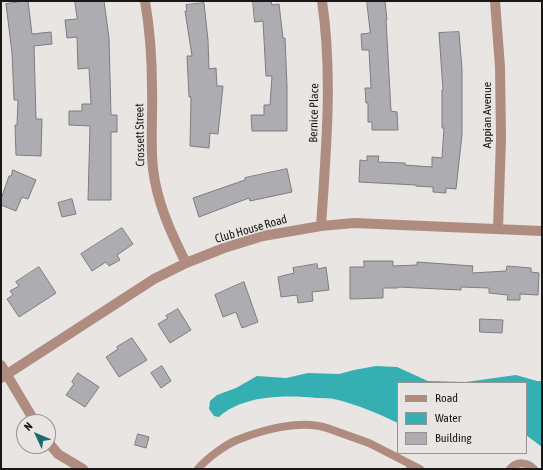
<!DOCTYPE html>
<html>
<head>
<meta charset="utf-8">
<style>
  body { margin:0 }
  #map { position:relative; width:543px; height:470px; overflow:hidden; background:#e9e5e2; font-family:"Asap Condensed",sans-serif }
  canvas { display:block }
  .frame { position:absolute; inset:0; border:2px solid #191716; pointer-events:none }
  .legend { position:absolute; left:397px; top:382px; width:130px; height:72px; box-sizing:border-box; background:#e9e5e2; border:1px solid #969390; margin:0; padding:5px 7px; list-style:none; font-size:12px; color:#191716 }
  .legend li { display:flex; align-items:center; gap:8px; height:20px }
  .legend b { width:20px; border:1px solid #969390 }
  .north { position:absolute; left:16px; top:414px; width:40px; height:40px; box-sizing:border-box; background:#e9e5e2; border:1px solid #969390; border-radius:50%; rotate:314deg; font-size:11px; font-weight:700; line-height:16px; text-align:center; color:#191716 }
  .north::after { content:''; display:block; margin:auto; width:14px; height:18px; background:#1d6971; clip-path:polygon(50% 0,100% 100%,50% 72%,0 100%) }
</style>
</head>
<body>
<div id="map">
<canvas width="543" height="470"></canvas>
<div class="frame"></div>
<ul class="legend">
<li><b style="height:5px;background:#af8c7f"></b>Road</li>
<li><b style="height:11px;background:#36afb2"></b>Water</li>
<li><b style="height:11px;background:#adadb1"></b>Building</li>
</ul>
<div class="north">N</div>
</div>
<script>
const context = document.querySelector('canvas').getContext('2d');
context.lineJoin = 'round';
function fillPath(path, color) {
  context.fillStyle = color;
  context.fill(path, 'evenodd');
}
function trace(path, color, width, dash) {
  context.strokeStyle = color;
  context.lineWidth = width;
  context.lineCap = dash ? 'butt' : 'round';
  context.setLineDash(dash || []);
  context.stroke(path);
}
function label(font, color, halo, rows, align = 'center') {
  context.font = font + ' "Asap Condensed",sans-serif';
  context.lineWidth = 3;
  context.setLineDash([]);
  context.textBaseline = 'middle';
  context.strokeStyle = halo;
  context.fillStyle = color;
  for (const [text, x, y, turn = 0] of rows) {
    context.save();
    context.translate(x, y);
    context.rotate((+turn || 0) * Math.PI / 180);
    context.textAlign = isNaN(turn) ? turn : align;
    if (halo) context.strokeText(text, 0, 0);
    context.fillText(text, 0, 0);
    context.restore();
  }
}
fillPath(new Path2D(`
  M376,366L397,367L428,381L466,382L516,375L537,381H542V447L526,435V383H398V423C379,414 358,405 338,400C331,398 323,398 316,398C286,395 243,395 219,417L214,416L209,409L210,401L217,395L236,388L257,376L286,378L308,373L339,374L354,370Z`), '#36afb2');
const building = new Path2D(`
  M28,1L32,34L51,32L52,44L34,46L36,119H42L41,156L16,155L15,125H17L18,100H14L12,53L6,4Z
  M75,1H104L109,38L111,115H117V132H111V200H88L90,126L69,125V111H82V104H91L89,68L78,69L77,37L67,38L65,20L77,19Z
  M253,1H271L272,5L279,4L283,38H285L287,86V131H252L251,115H264V105H270L272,76H266L263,21L255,22Z
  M367,1H385L387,20H386L391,111L397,112L398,130H372V122H368V103H366L365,88H371L369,50H362L361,34L370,33Z
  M204,3L208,40L209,69L216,68L217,86H223L218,134L210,133L209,148L190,146L191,97H189L187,56H192L185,11H187L186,5Z
  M459,32L462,69V135L456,189L446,188V193L433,192V187L416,186V185L359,182L360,160L367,161V156H379L378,162L405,163V165L432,167V157L442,158L444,128H442V90H443L439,33Z
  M287,169L292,192L250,201L249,198L199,217L193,198L245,180V178Z
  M13,170L36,180L28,199L22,197L16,211L1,205V199L9,176H11Z
  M72,199L76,214L62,217L58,203Z
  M122,228L133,244L117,255L120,260L109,266L106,262L92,271L81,254Z
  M364,261H393V266L417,265V262L473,266L472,273L506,271L507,266L531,268V272L539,273L538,295L520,294V300H507L508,295L489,293V288L461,287V290L398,287V288H383V298L350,299V267H364Z
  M317,264L318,269L326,267L329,290L312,292L313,301L298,303L297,295L281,297L278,277L294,273L293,268Z
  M39,267L56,293L19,317L7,299L13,295L10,291L19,286L16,282Z
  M244,282L258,322L242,328L236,312L223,317L215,295Z
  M178,309L191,330L170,343L158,324L168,318L166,316Z
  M480,319L503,320L502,333L480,332Z
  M132,338L147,360L119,377L106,357L118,349L117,347Z
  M162,366L171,381L161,388L151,373Z
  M78,373L99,387L85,407L66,395L74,384L72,382Z
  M138,434L149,437L146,448L135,445Z`);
fillPath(building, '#adadb1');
trace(building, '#7c7c80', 1);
trace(new Path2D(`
  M198,469C206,459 225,445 237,440C262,430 301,419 327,428L369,443L412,465
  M410,469L412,465L420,469
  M510,469C517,461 527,462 534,469`), '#af8c7f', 8);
trace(new Path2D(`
  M145,1C150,30 152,60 152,89C153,116 150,142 153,169C157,203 171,233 186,263
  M495,1L500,67L501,138L498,229
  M321,226C326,151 333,75 322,1
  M1,365L35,422
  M1,378L154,279L186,263L224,248L263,236L321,226L354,223L542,231
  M48,442L58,454L83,469`), '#af8c7f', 10);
label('12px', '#191716', '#e9e5e2', [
  ["Bernice Place",314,113,-89],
  ["Appian Avenue",487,115,-90],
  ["Crossett Street",140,135,-91],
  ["Club House Road",251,229,-16]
]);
</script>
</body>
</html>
